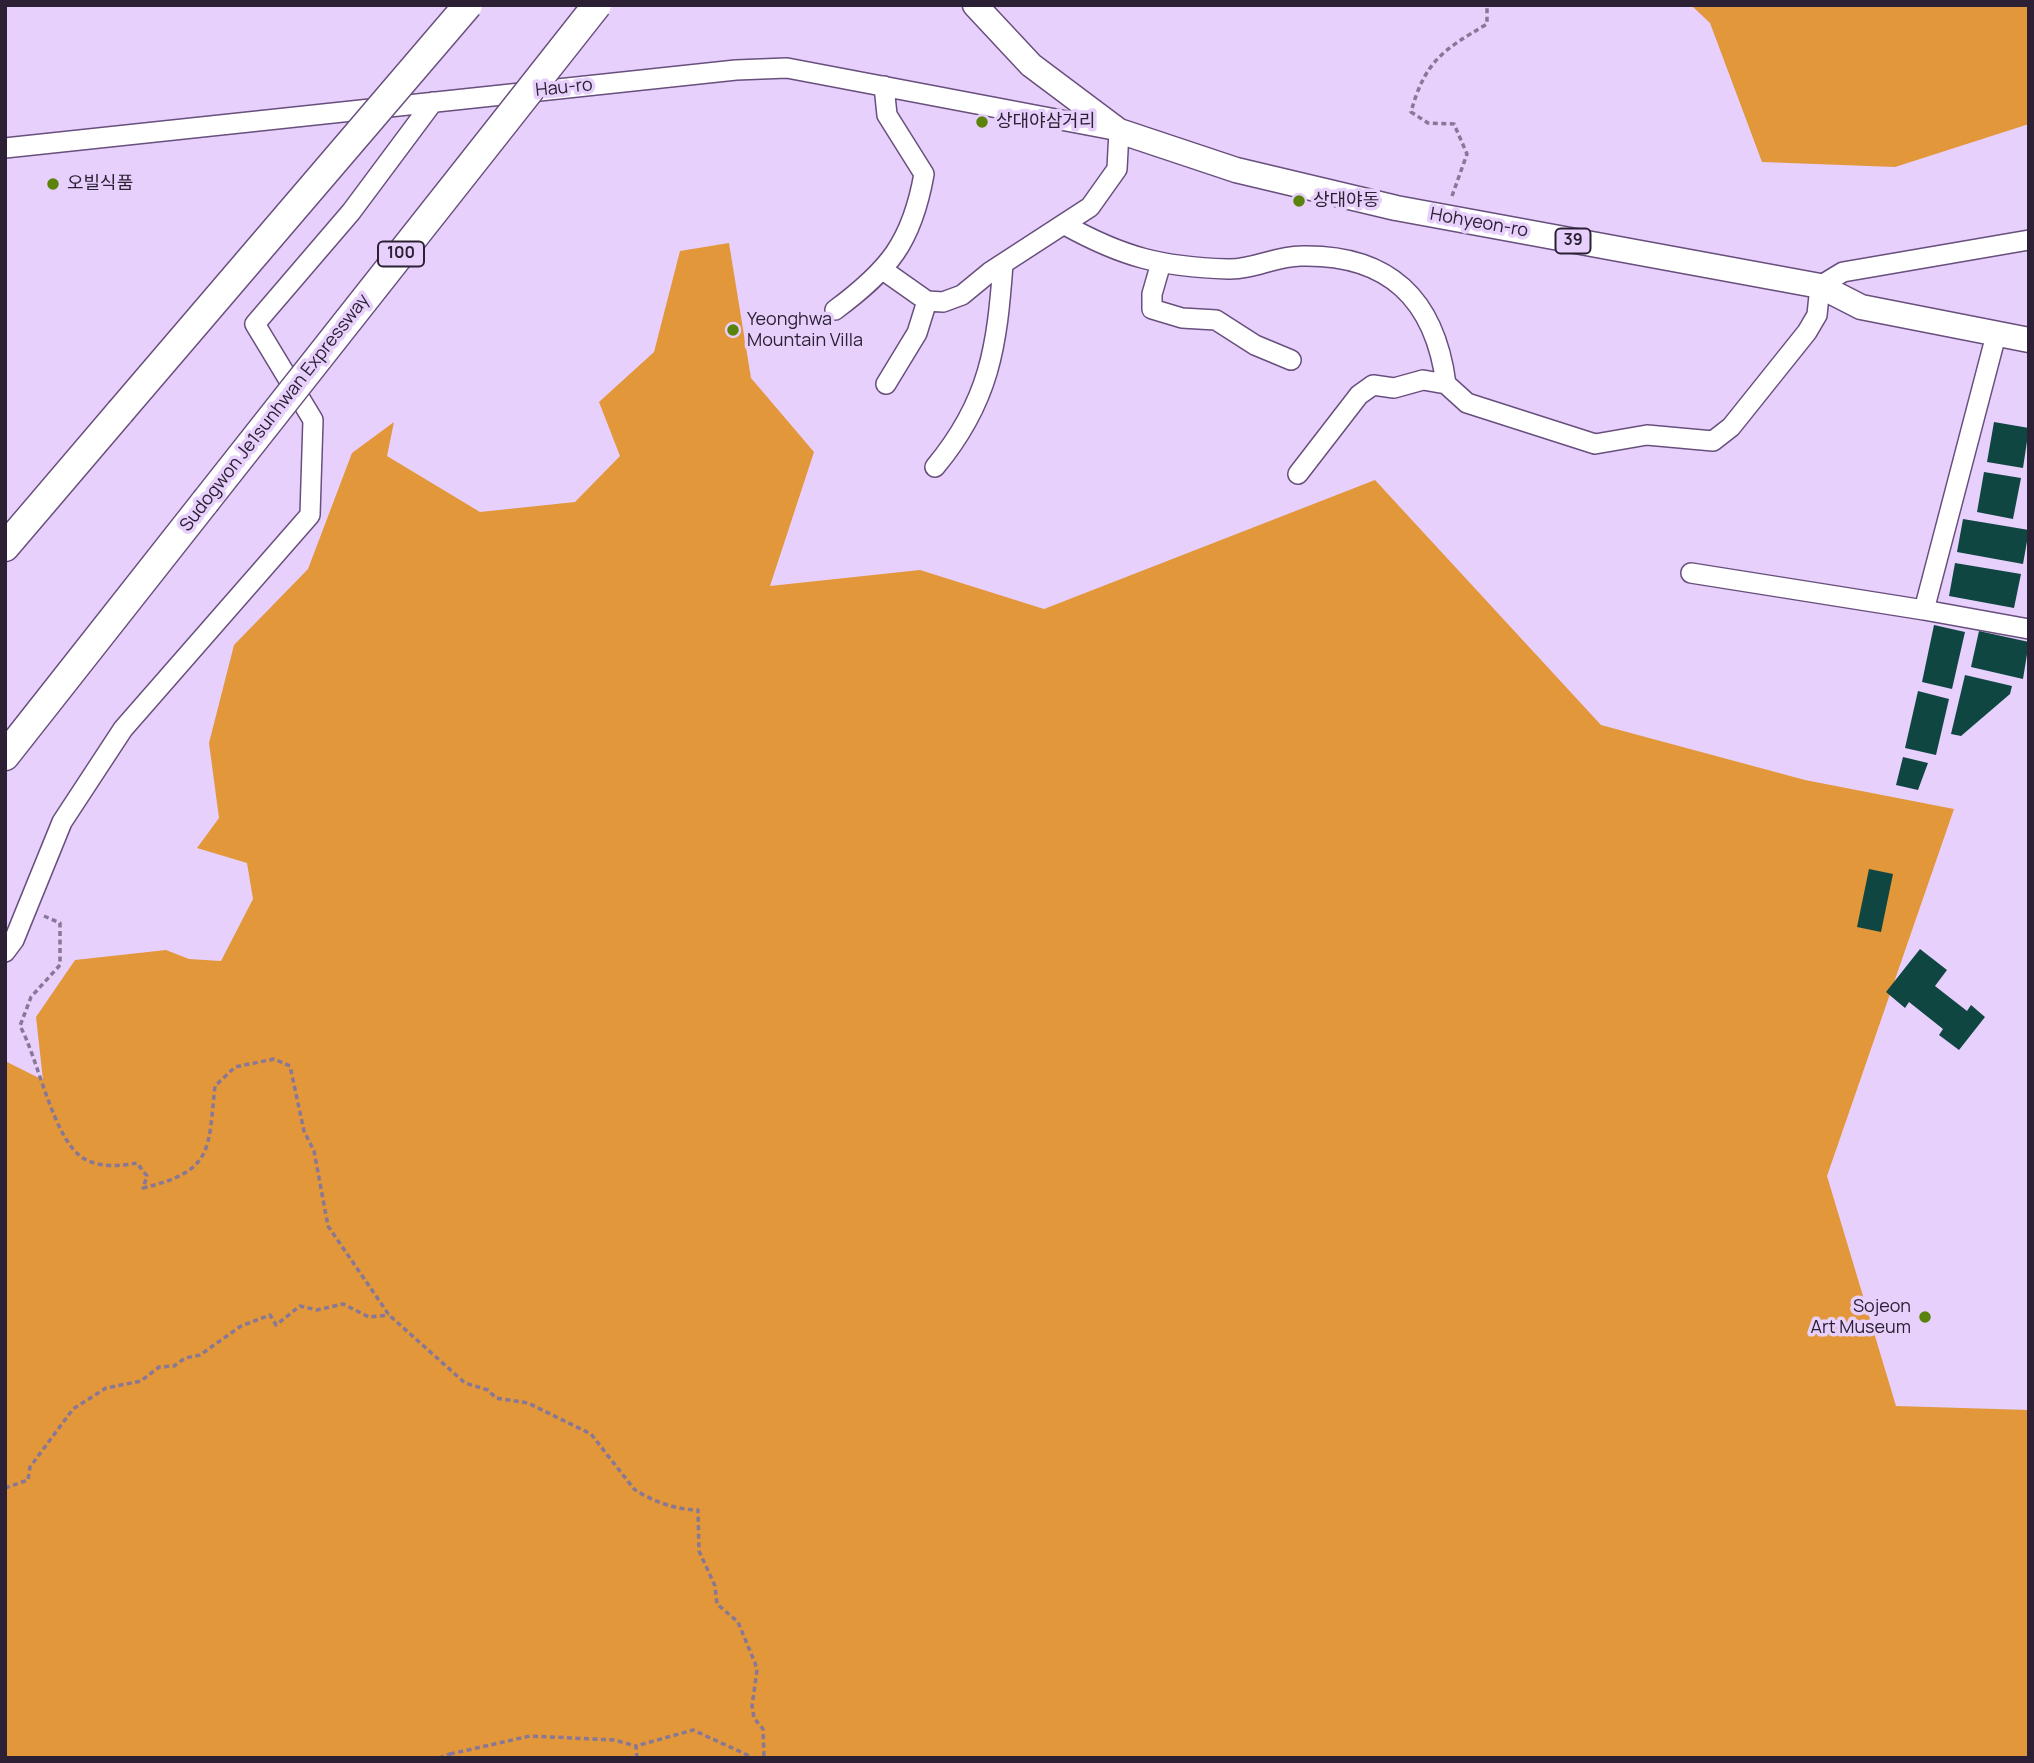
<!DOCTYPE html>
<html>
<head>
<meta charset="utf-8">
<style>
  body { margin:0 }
  #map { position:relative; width:2034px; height:1763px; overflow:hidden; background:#e7d0fb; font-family:Manrope,sans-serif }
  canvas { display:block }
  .frame { position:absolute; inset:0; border:7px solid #2b2034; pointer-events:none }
</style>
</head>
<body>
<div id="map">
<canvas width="2034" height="1763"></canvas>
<div class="frame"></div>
</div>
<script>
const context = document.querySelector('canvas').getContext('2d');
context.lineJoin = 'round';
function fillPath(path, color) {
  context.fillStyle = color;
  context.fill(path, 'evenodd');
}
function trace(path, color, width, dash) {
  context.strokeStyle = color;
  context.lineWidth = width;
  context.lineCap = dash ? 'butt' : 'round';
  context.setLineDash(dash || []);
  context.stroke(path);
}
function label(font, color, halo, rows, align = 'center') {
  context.font = font + ' Manrope,"Noto Sans KR",sans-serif';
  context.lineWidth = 7;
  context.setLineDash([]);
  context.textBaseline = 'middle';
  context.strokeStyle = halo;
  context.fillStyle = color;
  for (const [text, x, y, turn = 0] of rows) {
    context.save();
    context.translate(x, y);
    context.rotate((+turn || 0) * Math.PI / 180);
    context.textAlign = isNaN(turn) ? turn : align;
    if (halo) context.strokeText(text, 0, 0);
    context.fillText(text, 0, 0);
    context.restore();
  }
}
fillPath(new Path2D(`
  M1691,5H2029V124L1895,167L1762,162L1710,23Z
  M729,243L751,378L814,452L770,586L920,570L1044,609L1375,480L1601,725L1805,780L1954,809L1827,1176L1896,1406L2029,1410V1758H5V1061L43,1080L36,1017L75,960L166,950L189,959L221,961L253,899L247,863L197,848L219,818L209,743L234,645L308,569L352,453L394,422L387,456L480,512L575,502L620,456L599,402L654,352L680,251Z`), '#e1973a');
fillPath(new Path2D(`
  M1994,422L2029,428L2023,468L1987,462Z
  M1984,472L2021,478L2013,519L1977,512Z
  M1963,519L2029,530L2023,564L1957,552Z
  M1955,563L2021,574L2014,608L1949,596Z
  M1934,625L1965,632L1952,689L1922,682Z
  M1979,631L2029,642L2023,679L1971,667Z
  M1965,675L2012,686L2010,694L1961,736L1951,734Z
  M1918,691L1949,699L1936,755L1905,748Z
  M1903,757L1928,763L1918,790L1896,785Z
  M1869,869L1893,874L1881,932L1857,927Z
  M1920,949L1947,970L1935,986L1967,1011L1971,1005L1985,1017L1959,1050L1939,1035L1943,1029L1909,1002L1905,1008L1886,992Z`), '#104642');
const minor = new Path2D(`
  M5,148L736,70L787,68L1119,131L1117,169L1090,207L990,272L962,295L943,302L927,301L883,270
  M1065,225C1123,257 1161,267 1228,269C1252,270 1276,256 1301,256C1389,254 1435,299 1446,384L1467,403L1595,444L1647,435L1713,441L1731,427L1807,332L1817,315L1820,286L1843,272L2029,240
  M1161,263L1152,294V309L1182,318L1216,320L1255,345L1291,360
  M835,310C889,270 912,242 924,174L887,115L884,86
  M1996,335L1924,610L2029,629
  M886,384L917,333L927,301
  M935,467C990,401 997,346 1003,264
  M1298,474L1359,395L1373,385L1394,388L1423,380L1446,384
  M1691,573L1924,610
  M5,952L14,940L62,822L123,729L310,515L313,420L255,324L351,212L433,102`);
const major = new Path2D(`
  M975,5L1031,65L1119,131L1236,170L1396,208L1820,286L1861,307L2029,340`);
const highway = new Path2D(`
  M5,547L120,412
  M5,756L205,502`);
trace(minor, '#684f7d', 22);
trace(major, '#684f7d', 27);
trace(highway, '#684f7d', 31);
trace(new Path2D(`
  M1452,196L1467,154L1454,124L1428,123L1411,112C1425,61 1443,50 1487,24V5
  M44,916L60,923V965L31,997L20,1026C38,1058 53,1139 83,1158C98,1168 121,1166 137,1163L147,1176L143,1188C214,1171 208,1150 215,1086L235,1067L274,1059L290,1066L304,1131L314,1151L328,1226L389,1315L465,1383L488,1390L496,1398L528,1403L591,1434L634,1489C651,1501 677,1510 698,1510L699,1551L715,1586L717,1604L738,1622L755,1663L757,1670L752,1706L754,1718L763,1729L764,1758
  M5,1488L28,1480L30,1467L73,1409L106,1388L141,1381L159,1367L174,1366L185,1358L200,1355L241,1326L270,1315L276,1325L300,1306L317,1310L343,1304L369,1317L389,1315
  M450,1754L530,1736L614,1740L636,1746
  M439,1758L450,1754V1758
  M637,1758L636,1746L693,1730L754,1758`), '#887796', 3.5, [5, 3.5]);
trace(minor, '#fff', 19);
trace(major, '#fff', 24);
trace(highway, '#fff', 28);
const highwayBridge = new Path2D(`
  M120,412L468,5
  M205,502L597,5`);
trace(highwayBridge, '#684f7d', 31, []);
trace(highwayBridge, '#fff', 28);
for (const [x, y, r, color] of [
  [982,122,7,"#5a830b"],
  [53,184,7,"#5a830b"],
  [1299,201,7,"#5a830b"],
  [733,330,7,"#5a830b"],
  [1925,1317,7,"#5a830b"]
]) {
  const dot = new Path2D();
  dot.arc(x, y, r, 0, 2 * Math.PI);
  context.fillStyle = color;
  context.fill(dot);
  trace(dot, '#e7d0fb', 2.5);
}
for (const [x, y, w] of [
  [1573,241,35],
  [401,254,46]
]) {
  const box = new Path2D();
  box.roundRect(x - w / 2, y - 12.5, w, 25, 5);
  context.fillStyle = '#e7d0fb';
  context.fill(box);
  trace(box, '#2b2034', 2);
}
label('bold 16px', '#2b2034', null, [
  ["39",1573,241],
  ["100",401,254]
]);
label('18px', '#2b2034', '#e7d0fb', [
  ["Hau-ro",564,88,-6],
  ["Hohyeon-ro",1479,223,10],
  ["Sudogwon Je1sunhwan Expressway",275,413,-52]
]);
label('18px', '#2b2034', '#e7d0fb', [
  ["상대야삼거리",996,122],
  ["오빌식품",67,184],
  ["상대야동",1313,201],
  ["Yeonghwa",747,320],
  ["Mountain Villa",747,341],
  ["Sojeon",1911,1307,"right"],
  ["Art Museum",1911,1328,"right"]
], 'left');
</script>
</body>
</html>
